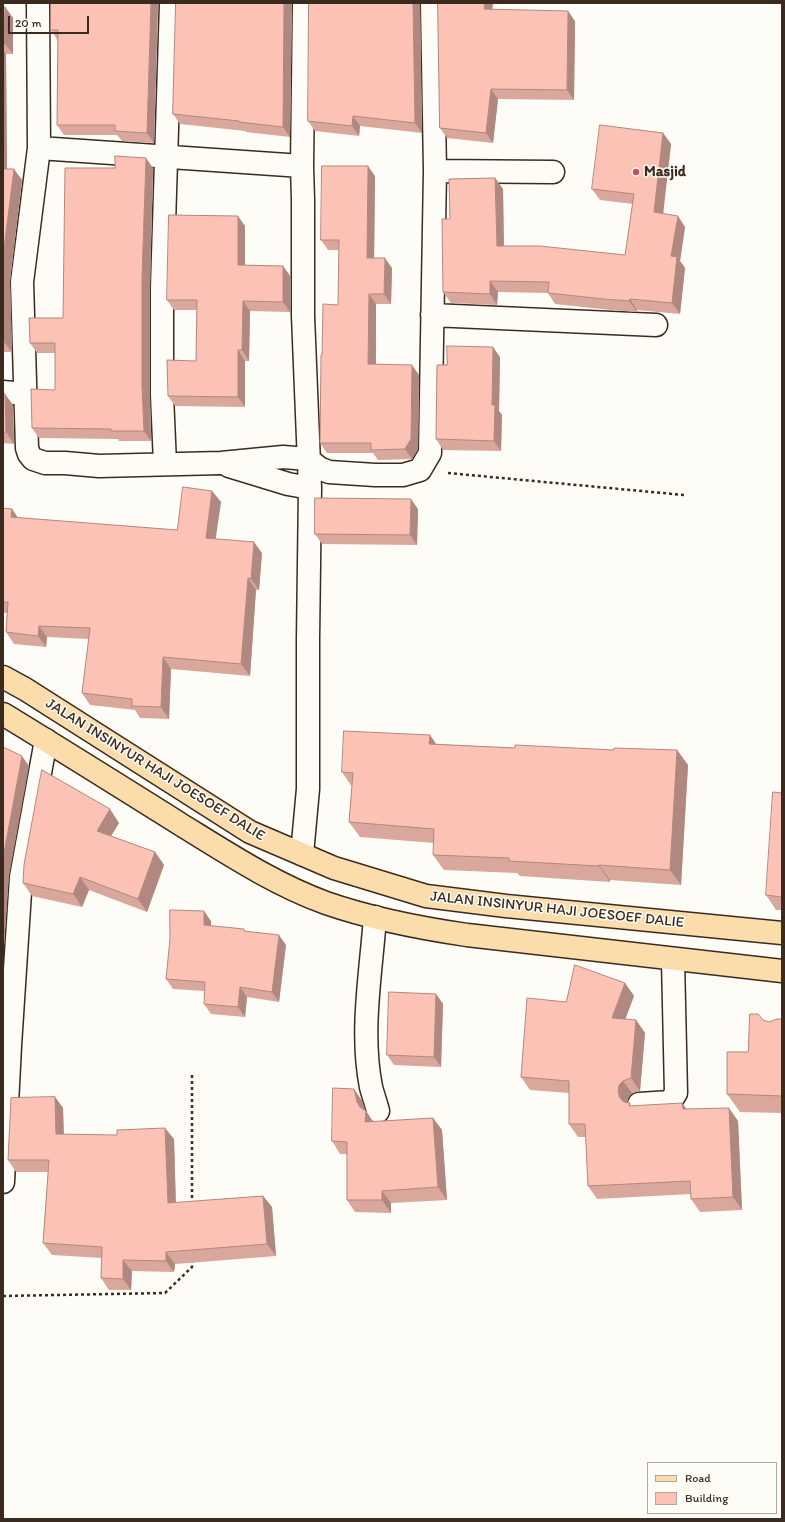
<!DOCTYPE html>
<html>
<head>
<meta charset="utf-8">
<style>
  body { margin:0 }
  #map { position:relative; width:785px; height:1522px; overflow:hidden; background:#fdfcf7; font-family:Itim,sans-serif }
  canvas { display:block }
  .frame { position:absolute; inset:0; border:4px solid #3b2a1e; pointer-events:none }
  .legend { position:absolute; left:647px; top:1462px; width:130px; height:52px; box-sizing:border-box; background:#fdfcf7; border:1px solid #afa8a0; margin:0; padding:5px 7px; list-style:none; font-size:12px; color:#3b2a1e }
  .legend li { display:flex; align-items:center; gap:8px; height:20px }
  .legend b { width:20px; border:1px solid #afa8a0 }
  .scale { position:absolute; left:8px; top:16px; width:81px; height:18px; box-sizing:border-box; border:2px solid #3b2a1e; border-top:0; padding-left:5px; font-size:12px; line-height:14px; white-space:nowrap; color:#3b2a1e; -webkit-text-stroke:3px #fdfcf7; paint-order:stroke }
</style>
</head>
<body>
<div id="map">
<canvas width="785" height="1522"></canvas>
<div class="frame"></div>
<ul class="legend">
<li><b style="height:5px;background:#fbdcab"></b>Road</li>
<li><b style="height:11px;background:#fdc2b6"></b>Building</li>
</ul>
<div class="scale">20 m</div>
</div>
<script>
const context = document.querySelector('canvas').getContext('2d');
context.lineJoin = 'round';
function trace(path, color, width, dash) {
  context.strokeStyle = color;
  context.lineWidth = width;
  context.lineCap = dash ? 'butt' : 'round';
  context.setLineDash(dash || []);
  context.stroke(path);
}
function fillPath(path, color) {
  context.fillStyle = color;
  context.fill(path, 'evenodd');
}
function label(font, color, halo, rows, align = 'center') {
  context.font = font + ' Itim,sans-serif';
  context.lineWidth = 3;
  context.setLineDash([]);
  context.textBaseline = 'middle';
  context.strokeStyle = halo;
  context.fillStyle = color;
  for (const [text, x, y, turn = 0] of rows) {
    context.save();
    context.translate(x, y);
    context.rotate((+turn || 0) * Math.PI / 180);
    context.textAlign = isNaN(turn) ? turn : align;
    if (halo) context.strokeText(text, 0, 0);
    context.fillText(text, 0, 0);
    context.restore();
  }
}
const minor = new Path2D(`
  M38,3L39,148L22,282L27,448L29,454L33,459L45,463H65L99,466L221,463L283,457L308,459L319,468L329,472L375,475H403L420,470L430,453L435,171L432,3
  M39,148L302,166
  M435,171L553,172
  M432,315L656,325
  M3,392L26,394
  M165,464L162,395V287L171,3
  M229,466L288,484L310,488
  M302,854L308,789V639L310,488L303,316V200L302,166L304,3
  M375,917C371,973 360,1032 371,1087C373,1095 376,1103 378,1111
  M639,1104L670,1102L676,1093L673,960
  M3,1182L10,1046L21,877L46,740`);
const primary = new Path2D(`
  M3,677L25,689L250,832L334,868L426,896L506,906L782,933
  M3,714C62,750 121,787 180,824C227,853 274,884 326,903C372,919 419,928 467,935L782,971`);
trace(minor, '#3b2a1e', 25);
trace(primary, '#3b2a1e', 25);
trace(new Path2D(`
  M448,473L684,495
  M192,1204V1074
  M3,1296L165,1293L192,1267V1261`), '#3b2a1e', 2.5, [3, 3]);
trace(minor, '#fdfcf7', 22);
trace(primary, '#fbdcab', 22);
fillPath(new Path2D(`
  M51,3H158L154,143L122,141L117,135H64L57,125L58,41L51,30Z
  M176,3H292L290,137L246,132L245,131L180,124L173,114Z
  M420,3L422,133L360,126L359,136L315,131L308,121Z
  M438,3H493L492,9L575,21L574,100L498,99L493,143L447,138L440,128Z
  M3,7H5L13,18V54H6L7,169L22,180L10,281L12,352H3Z
  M663,133L671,144L663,214L685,227L680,261L685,268L680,314L637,310V312L611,310L555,304L548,293L498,292L497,305L451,303L443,292L450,219L495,178L503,189L504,246L625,255L633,204L600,200L592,189Z
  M153,168L150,287V395L151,441H119L118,439L39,438L32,428L55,390V353H37L30,343L63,318Z
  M375,176L374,258L392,268L391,304H376V364L419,375L418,449L412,459L378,460L373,453H327L320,443L322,355L338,305L339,250H328L321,240Z
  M245,226V265L283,266L290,276V312L250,311L249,361H245V407L175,406L168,396L196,361L197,310H174L167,300Z
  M500,357L499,411L502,415L501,451L443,450L436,439L447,365Z
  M3,393L13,405L14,444L3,443Z
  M212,491L221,502L215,539L262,553L259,590H256L250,676L171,669L169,719L140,718L135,710L90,705L82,693L89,639L47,637L46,647L14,644L6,632L7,613H3V508L12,509L18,518L177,530Z
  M418,509L417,545L322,544L315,534Z
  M430,735L436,744L515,748L614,750H677L688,765L681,885L610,880V882L520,876L517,873L444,870L433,855L434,843L360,837L349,822L352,787L342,772Z
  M782,793V910H776L766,895Z
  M119,823L111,836L155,852L164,865L147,912L89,890L82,907L32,896L23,883Z
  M211,921V926L246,931L286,945L279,1002L247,997L245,1017L211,1014L204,1004L205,991L173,989L166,979Z
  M625,983L634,996L625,1019L636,1020L645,1033L640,1091L632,1093L628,1098L627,1103H630L631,1106L687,1109L738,1121L742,1210L700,1212L691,1199V1194L597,1199L588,1186L586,1137H578L569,1124V1093L530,1090L521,1077L566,1002Z
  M436,994L443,1004L441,1067L394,1065L387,1055Z
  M782,1019V1113L740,1112L727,1094L763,1020L769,1022Z
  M354,1089L362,1101L365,1110L373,1122L433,1118L442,1130L447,1200L391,1203V1213L355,1212L347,1200V1154H340L332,1141Z
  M55,1097L63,1108L64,1134L174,1139L176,1203L263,1196L272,1207L276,1256L175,1264L174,1272L132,1271L131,1290H109L101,1278L102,1258L52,1255L43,1243L48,1172H16L8,1160Z`), '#daa79d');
fillPath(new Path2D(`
  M151,3H158L154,143L147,133Z
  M284,3H292L290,137L283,127Z
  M413,3H420L422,133L415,123Z
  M485,3H493L491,19L484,9Z
  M5,7L13,18V54L4,43Z
  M568,11L575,21L574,100L567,90Z
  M3,50L6,54L7,180L3,175Z
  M491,89L498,99L493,143L486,133Z
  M353,116L360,126L359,136L352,126Z
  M663,133L671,144L662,223L654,212Z
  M146,158L153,168L150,287V395L151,441L144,431L142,385V277Z
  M368,166L375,176L374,268L367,258Z
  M14,169L22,180L10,281L12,352L3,341V257Z
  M495,178L503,189L504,257L497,246Z
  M238,216L245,226V275L238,265Z
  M678,216L685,227L680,261L685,268L680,314L672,303L671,256Z
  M385,258L392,268L391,304L384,294Z
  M283,266L290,276V312L283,302Z
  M490,281L498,292L497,305L490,294Z
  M369,294L376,304V374L368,364Z
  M630,299L637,310V312L629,301Z
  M243,301L250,311L249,361L242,350Z
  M493,347L500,357L499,411L502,415L501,451L494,441L492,405Z
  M238,350L245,361V407L238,397Z
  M412,365L419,375L418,449L412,459L405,449Z
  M5,394L13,405L14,444L6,432Z
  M212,491L221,502L214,550L206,538Z
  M411,499L418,509L417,545L410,535Z
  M12,509L20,521L11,517Z
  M254,542L262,553L259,590L251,579Z
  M248,578L256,590L250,676L241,664Z
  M39,626L47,637L46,647L38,636Z
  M163,657L171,669L169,719L161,707Z
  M430,735L440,750L429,744Z
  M677,750L688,765L681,885L670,870Z
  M22,756L29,766L9,876L3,961V858Z
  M110,809L119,823L106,844L97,831Z
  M155,852L164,865L147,912L138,899Z
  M599,865L610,880V882L599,866Z
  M80,877L89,890L82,907L73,894Z
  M204,911L211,921V935L204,925Z
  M279,935L286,945L279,1002L272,992Z
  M625,983L634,996L621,1031L612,1018Z
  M240,987L247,997L245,1017L238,1007Z
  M436,994L443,1004L441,1067L434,1057Z
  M636,1020L645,1033L640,1091L631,1078Z
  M623,1081L632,1093L628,1098L627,1105L620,1098L618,1092L619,1085Z
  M354,1089L362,1101L366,1113V1111L374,1123L365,1122L360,1107L357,1102Z
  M55,1097L63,1108L64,1146L56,1134Z
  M682,1103L692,1116L683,1109Z
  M729,1108L738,1121L742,1210L733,1197Z
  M433,1118L442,1130L447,1200L438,1187Z
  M165,1128L174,1139L176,1215L168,1203Z
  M382,1191L391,1203V1213L382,1200Z
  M263,1196L272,1207L276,1256L267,1244Z
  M166,1252L175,1264L174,1272L166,1261Z
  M123,1260L132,1271L131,1290L123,1279Z`), '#b1887f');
const building = new Path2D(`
  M51,3H151L147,133L115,131V125H57L58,30H51Z
  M176,3H284L283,127L239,122V121L173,114Z
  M309,3H413L415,123L353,116L352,126L308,121Z
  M438,3H485L484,9L568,11L567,90L491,89L486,133L440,128Z
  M3,7H5L4,43H3Z
  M600,125L663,133L654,212L678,216L671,256L677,257L672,303L630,299L629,301L604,299L548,293L549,282L490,281V294L443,292L442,219H450L449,179L495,178L497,246H540L625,255L634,194L592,189Z
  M115,156L146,158L142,277V385L144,431H111V429L32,428L31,389L55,390V343H30L29,318H63L65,168H115Z
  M322,166H368L367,258H385L384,294H369L368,364L412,365L411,439L405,449L371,450V443H320L321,355H322L323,304L338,305L339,240H321Z
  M3,169H14L3,257Z
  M169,215L238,216V265L283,266V302L243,301L242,350H238V397L168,396L167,360L196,361L197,300H167Z
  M447,346L493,347L492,405H495L494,441L436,439L437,365H447Z
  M3,393L5,394L6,432H3Z
  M183,487L212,491L206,538L254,542L251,579L248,578L241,664L163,657L161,707L132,706V699L82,693L90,628L39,626L38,636L6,632L8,602H3V508L12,509L11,517L177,530Z
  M315,498L411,499L410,535L315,534Z
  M344,731L430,735L429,744L515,748V745L614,750V748L677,750L670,870L599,865V866L509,861V858L433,855L434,829L349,822L353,773L342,772Z
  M3,747L22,756L3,858Z
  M42,770L110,809L97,831L155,852L138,899L80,877L73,894L23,883L24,865Z
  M773,792L782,793V897L766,895Z
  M170,910L204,911V925L244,929V931L279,935L272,992L240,987L238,1007L204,1004L205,982L166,979L170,939Z
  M575,965L625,983L612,1018L636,1020L631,1078L623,1081L619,1085L618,1092L620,1098L624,1102L630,1103L629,1106L682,1103L683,1109L729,1108L733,1197L691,1199L690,1181L588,1186L585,1124H569V1081L521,1077L527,998L566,1002Z
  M389,992L436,994L434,1057L387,1055Z
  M750,1014H758L763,1020L769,1022L777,1019H782V1096L727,1094V1052H748Z
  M333,1088L354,1089L357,1102L360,1107L366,1111L365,1122L433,1118L438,1187L382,1191V1200H347V1142L332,1141Z
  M55,1097L56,1134L117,1135V1130L165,1128L168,1203L263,1196L267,1244L166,1252V1261L123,1260V1279L101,1278L102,1247L43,1243L49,1160H8L11,1098Z`);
fillPath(building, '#fdc2b6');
trace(building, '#b1887f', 1);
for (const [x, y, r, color] of [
  [636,172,4,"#d1495b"]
]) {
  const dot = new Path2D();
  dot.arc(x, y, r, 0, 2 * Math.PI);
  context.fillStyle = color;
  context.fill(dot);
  trace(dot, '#fdfcf7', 1.5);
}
label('bold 15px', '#3b2a1e', '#fdfcf7', [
  ["Masjid",644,172]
], 'left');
label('15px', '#3b2a1e', '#fdfcf7', [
  ["JALAN INSINYUR HAJI JOESOEF DALIE",155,770,32],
  ["JALAN INSINYUR HAJI JOESOEF DALIE",557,910,6]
]);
</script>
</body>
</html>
